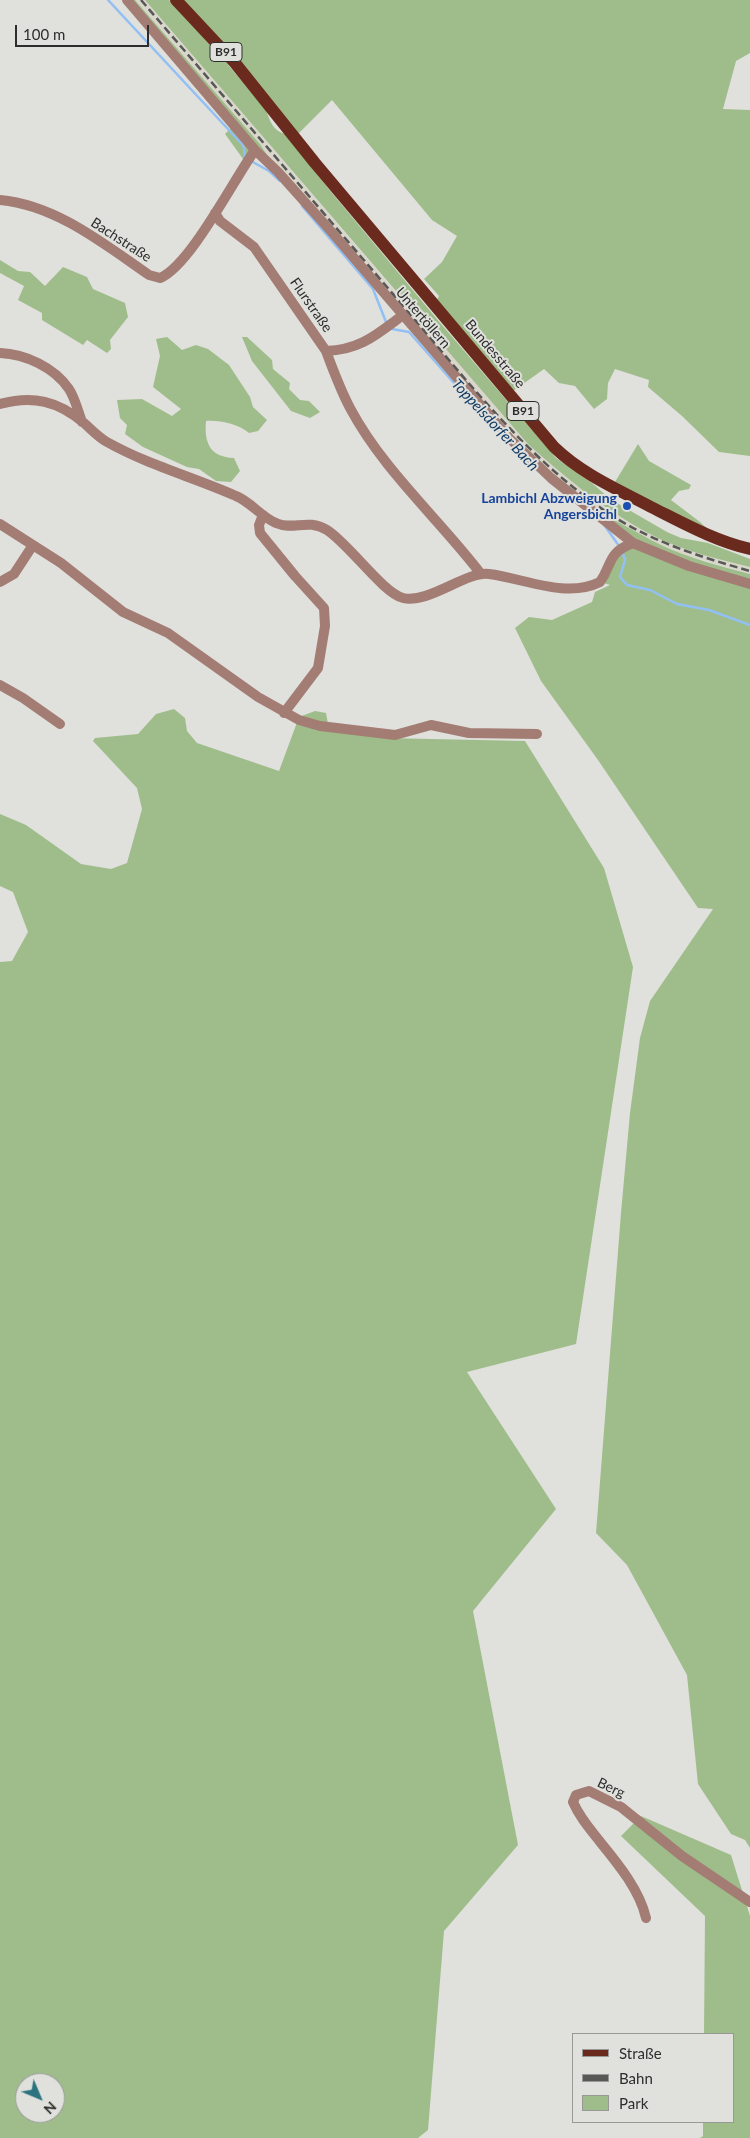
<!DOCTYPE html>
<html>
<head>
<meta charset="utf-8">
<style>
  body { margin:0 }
  #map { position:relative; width:750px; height:2138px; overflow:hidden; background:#e0e0dd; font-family:Lato,sans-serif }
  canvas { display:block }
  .legend { position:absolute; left:572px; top:2033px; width:162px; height:90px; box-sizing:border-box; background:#e0e0dd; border:1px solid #989896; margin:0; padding:6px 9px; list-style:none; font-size:15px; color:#2d2d2c }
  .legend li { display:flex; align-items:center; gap:10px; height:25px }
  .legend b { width:25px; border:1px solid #989896 }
  .north { position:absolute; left:15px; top:2073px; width:50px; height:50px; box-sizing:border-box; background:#e0e0dd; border:1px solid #989896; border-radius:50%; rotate:135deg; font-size:14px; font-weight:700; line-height:20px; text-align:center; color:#2d2d2c }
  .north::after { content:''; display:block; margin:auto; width:18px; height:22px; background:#2c737f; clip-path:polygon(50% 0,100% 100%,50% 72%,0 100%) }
  .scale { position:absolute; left:15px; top:25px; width:134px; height:22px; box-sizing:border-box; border:2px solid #2d2d2c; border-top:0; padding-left:6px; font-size:15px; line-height:18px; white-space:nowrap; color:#2d2d2c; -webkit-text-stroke:4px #e0e0dd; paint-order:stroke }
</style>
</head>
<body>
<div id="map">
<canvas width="750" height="2138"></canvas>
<ul class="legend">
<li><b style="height:6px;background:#6a2b1e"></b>Straße</li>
<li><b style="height:6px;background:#585856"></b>Bahn</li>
<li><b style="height:14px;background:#9fbd8a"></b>Park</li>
</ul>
<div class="north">N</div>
<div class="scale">100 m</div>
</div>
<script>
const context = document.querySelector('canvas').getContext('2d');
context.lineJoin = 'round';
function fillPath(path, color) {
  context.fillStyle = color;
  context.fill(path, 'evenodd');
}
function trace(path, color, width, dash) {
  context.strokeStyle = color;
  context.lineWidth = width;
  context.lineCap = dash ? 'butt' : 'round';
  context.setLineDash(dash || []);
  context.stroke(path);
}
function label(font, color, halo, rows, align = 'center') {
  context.font = font + ' Lato,sans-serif';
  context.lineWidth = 4;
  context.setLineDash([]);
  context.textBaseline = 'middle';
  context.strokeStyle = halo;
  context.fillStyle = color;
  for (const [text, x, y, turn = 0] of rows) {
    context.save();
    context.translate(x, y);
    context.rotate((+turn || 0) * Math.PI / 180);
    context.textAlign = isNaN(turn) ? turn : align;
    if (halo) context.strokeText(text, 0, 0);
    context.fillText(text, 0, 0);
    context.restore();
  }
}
fillPath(new Path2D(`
  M135,0H145L408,306L558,471L605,507L663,540L750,567V574L682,554L661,545L595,512L551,478L278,172L260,144Z`), '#d9d7cc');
fillPath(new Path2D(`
  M127,0H135L260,144L278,172L256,150L246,163L225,134L234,125Z
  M145,0H169L203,35L266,110C270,121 273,131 285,134L327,187L436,318L556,458L592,483L610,499L667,532L681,538L708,543L750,559V567C721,560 689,552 662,540C612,516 569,481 528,444Z
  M176,0H750V53L736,61L723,109L750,110V456L719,452L682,416L648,387L649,380L615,369L608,383L607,399L594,409L575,386L559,383L544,369L509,394L434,305L439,296L424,279L442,262L457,236L432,220L332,100L294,138Z
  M0,260L18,271L30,272L45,286L63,267L87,277L93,289L125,303L128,317L110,340L111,349L107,353L87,340L83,345L42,320V313L18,300L24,286L0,273Z
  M167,337L182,350L196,345L208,349L229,365L250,397L253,407L267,420L258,431L249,433C238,424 220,420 206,421C204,443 210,457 234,458L240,471L231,482L216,481L199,469L187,467L143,447L125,434L127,425L120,418L117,400L142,399L172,416L181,409L153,387L160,356L156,339Z
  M242,337H247L272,360L273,369L290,383L289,389L300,400L309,401L320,412L310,418L291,411L252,361Z
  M638,444L649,461L691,485L689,489L679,491L671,500L700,522L718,539L612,487Z
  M595,512C618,520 638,534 661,545C689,558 720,566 750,574V1848L745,1840L731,1834L698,1784L687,1675L627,1565L596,1533L621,1213L630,1113L640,1038L650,1001L713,909L698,908L598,760L541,681L515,628L529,617L552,620L592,602L595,592L610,585L600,582L607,567L633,543Z
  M174,709L185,718L187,731L197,743L279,771L299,717L315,711L326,713L328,724L385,738L525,741L604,868L633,967L576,1344L467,1372L556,1509L473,1611L518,1845L444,1931L428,2130L418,2138H0V962L12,961L28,932L13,892L0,886V814L26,825L81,864L111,869L127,863L142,809L137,788L93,741L95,738L138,734L156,714ZM25,2083H55V2113H25Z
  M641,1816L731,1855L750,1916V2138H700L703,2136V2122H734V2034H704L705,1916L621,1836Z`), '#9fbd8a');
trace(new Path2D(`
  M108,0L240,142
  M240,140L244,148L245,157
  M251,161L269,171L280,181
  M302,206L373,289L386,322
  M392,329L409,332L484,417
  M605,526L619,546
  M623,554L625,560L620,577L627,585L650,590L677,604L709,610L750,625`), '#92c0f4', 2.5);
trace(new Path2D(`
  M127,0L255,150L278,172L329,229L509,438L551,478L633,543L689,566L750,584
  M0,200C56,205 104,244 149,275L160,278C190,266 234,179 255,150
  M215,213L220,221L254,247L326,351C360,350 376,335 403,315
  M326,351C333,370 340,389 350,408C383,470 438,518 481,574
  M0,353C25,354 54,367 69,389C75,398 78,411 82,422
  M0,404C33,395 58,401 84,423C92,430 98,437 107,442C148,465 193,477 236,496C251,502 261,517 276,523C294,531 307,518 327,530C349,544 383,593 403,598C429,604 466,571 489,574C523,578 566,599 600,582C613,563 607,553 633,543
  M263,515L259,525L260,533L295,576L324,608L325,626L318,668L284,713
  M0,524L61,563L123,612L168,633L258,697L299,720L320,726L395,735L431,725L469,733L537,734
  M0,582L14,574L33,545
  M0,685L23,698L60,724
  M646,1918C640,1891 619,1865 601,1843C590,1829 580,1818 573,1802L576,1795L589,1791L621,1807L682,1856L750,1902`), '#a37d74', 10);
trace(new Path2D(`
  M176,0L235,63L315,163L554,447C582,474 617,489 651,507C683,523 715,541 750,549`), '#6a2b1e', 12);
trace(new Path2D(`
  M141,0C227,100 313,201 399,301C461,373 520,451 598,506C643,539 697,556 750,571`), '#585856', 2.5, [8, 4]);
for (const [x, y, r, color] of [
  [627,506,5,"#1a4fb4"]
]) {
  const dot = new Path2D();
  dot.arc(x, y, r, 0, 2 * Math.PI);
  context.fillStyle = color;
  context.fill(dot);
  trace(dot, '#e0e0dd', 2);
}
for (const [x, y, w] of [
  [226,52,32],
  [523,411,32]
]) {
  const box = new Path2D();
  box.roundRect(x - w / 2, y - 9.5, w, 19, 4);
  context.fillStyle = '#e0e0dd';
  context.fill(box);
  trace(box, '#2d2d2c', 1);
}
label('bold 12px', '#2d2d2c', null, [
  ["B91",226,52],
  ["B91",523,411]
]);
label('14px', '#2d2d2c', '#e0e0dd', [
  ["Bachstraße",121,240,33],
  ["Flurstraße",311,305,55],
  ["Untertöllern",423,318,49],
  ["Bundesstraße",495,354,50],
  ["Berg",611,1788,25]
]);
label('bold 14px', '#164399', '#e0e0dd', [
  ["Lambichl Abzweigung",617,498],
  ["Angersbichl",617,514]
], 'right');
label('italic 15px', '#123c65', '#e0e0dd', [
  ["Toppelsdorfer Bach",495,425,47]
]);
</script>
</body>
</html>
